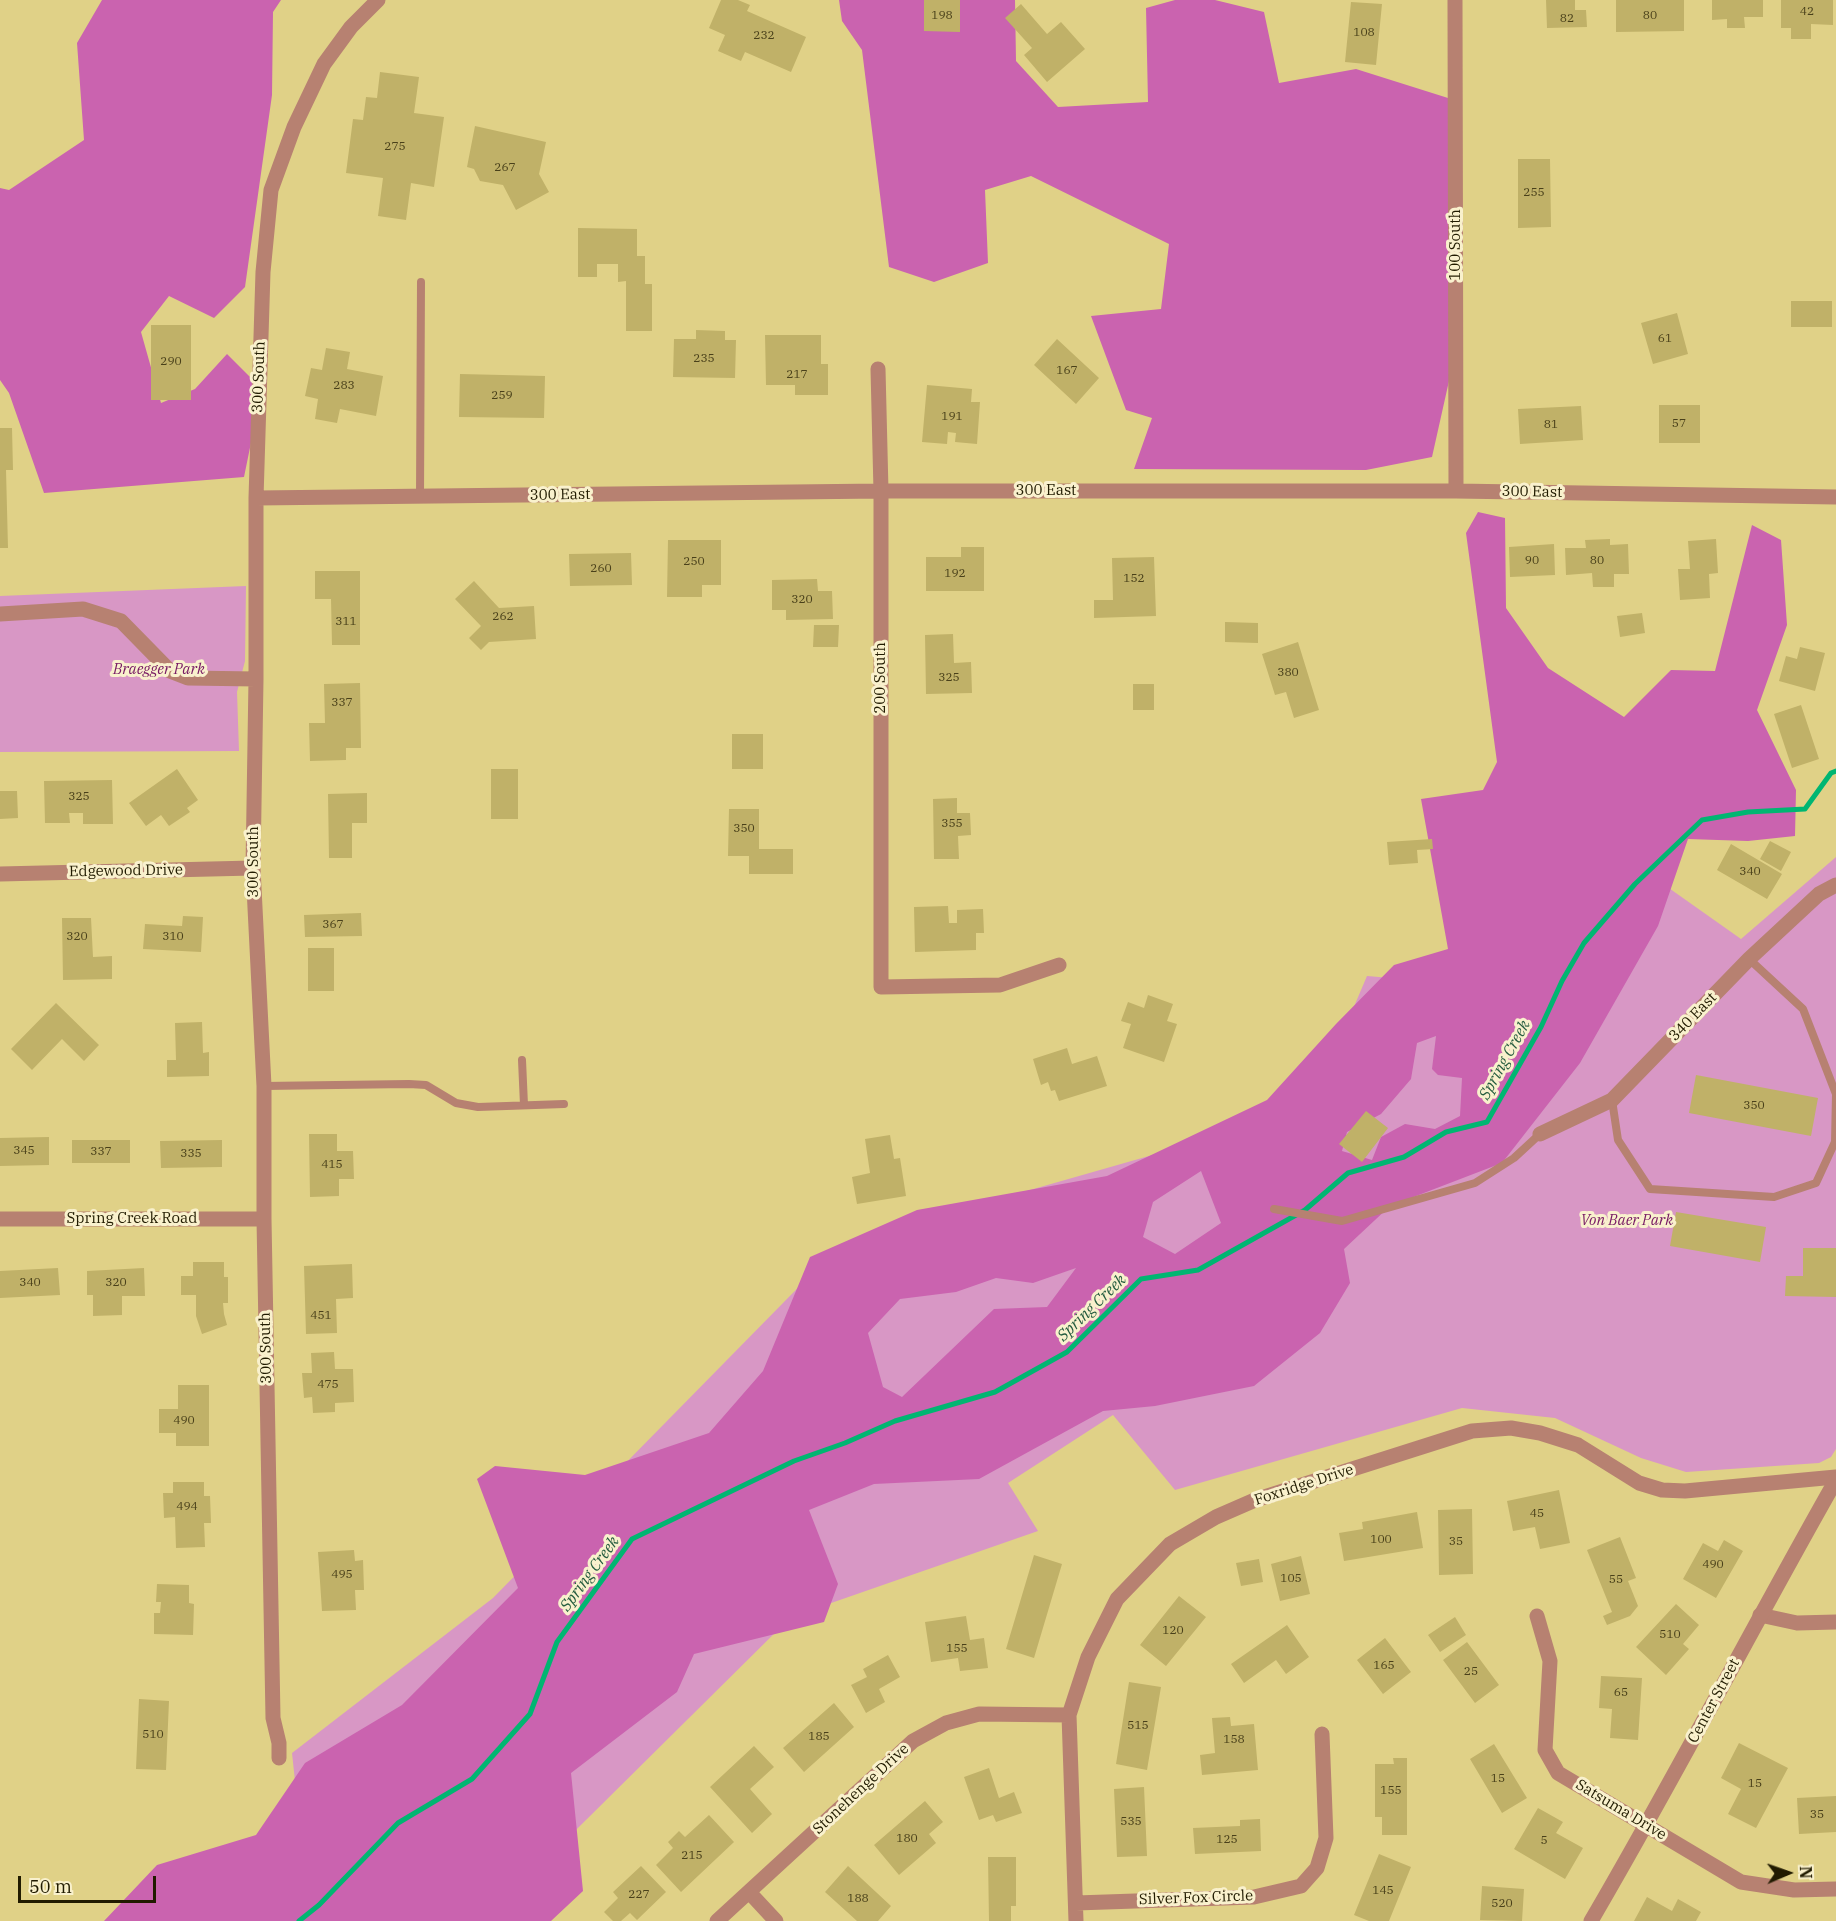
<!DOCTYPE html>
<html>
<head>
<meta charset="utf-8">
<style>
  body { margin:0 }
  #map { position:relative; width:1836px; height:1921px; overflow:hidden; background:#e0d187; font-family:"IBM Plex Serif",serif }
  canvas { display:block }
  .north { position:absolute; left:1758px; top:1843px; width:60px; height:60px; -webkit-text-stroke:4px #f9f1cd; paint-order:stroke; rotate:88deg; font-size:16px; font-weight:700; line-height:24px; text-align:center; color:#211b00 }
  .north::after { content:''; display:block; margin:auto; width:21px; height:27px; background:#211b00; clip-path:polygon(50% 0,100% 100%,50% 72%,0 100%) }
  .scale { position:absolute; left:18px; top:1876px; width:138px; height:27px; box-sizing:border-box; border:3px solid #211b00; border-top:0; padding-left:8px; font-size:18px; line-height:21px; white-space:nowrap; color:#211b00; -webkit-text-stroke:4px #f9f1cd; paint-order:stroke }
</style>
</head>
<body>
<div id="map">
<canvas width="1836" height="1921"></canvas>
<div class="north">N</div>
<div class="scale">50 m</div>
</div>
<script>
const context = document.querySelector('canvas').getContext('2d');
context.lineJoin = 'round';
function fillPath(path, color) {
  context.fillStyle = color;
  context.fill(path, 'evenodd');
}
function trace(path, color, width, dash) {
  context.strokeStyle = color;
  context.lineWidth = width;
  context.lineCap = dash ? 'butt' : 'round';
  context.setLineDash(dash || []);
  context.stroke(path);
}
function label(font, color, halo, rows, align = 'center') {
  context.font = font + ' "IBM Plex Serif",serif';
  context.lineWidth = 6;
  context.setLineDash([]);
  context.textBaseline = 'middle';
  context.strokeStyle = halo;
  context.fillStyle = color;
  for (const [text, x, y, turn = 0] of rows) {
    context.save();
    context.translate(x, y);
    context.rotate((+turn || 0) * Math.PI / 180);
    context.textAlign = isNaN(turn) ? turn : align;
    if (halo) context.strokeText(text, 0, 0);
    context.fillText(text, 0, 0);
    context.restore();
  }
}
fillPath(new Path2D(`
  M246,586L245,661L237,692L239,751L0,752V596Z
  M1836,857V1449L1831,1457L1819,1463L1686,1472L1641,1458L1555,1418L1462,1408L1175,1490L1113,1415L1008,1483L1038,1531L791,1617L484,1921H310L292,1753L493,1598L841,1244L1310,1110L1367,976L1463,984L1666,886L1741,939Z`), '#d897c5');
fillPath(new Path2D(`
  M102,0H281L273,12L272,95L245,287L214,318L169,296L141,332L161,403L195,389L227,354L262,389L244,477L44,493L9,393L0,380V188L9,190L84,140L77,43Z
  M839,0H1015L1016,61L1058,107L1148,102L1146,8L1175,0H1215L1264,12L1279,83L1356,69L1448,98L1451,372L1432,457L1366,470L1134,469L1152,418L1126,410L1091,316L1161,309L1169,244L1031,176L985,190L988,263L934,282L889,267L862,50L842,21Z
  M1478,512L1505,518L1506,608L1548,668L1624,717L1671,670L1715,671L1752,525L1781,540L1787,625L1757,710L1796,790L1795,836L1748,841L1688,839L1658,926L1580,1063L1502,1163L1390,1206L1344,1249L1350,1283L1320,1333L1254,1386L1155,1406L1103,1411L979,1479L874,1484L809,1510L838,1584L824,1622L694,1654L677,1692L571,1773L583,1891L551,1921H104L157,1865L256,1835L305,1763L402,1705L518,1588L477,1479L495,1466L585,1475L709,1433L763,1371L810,1257L917,1210L1107,1176L1267,1100L1336,1024L1394,965L1448,949L1421,799L1483,790L1497,762L1466,533ZM1436,1036L1432,1069L1438,1075L1462,1078L1460,1116L1435,1129L1405,1124L1381,1137L1372,1160L1342,1151L1347,1132L1381,1114L1411,1079L1417,1043ZM1201,1171L1221,1223L1175,1254L1143,1237L1153,1202ZM1076,1268L1047,1307L994,1309L902,1397L883,1387L868,1333L900,1299L956,1292L996,1278L1033,1283Z`), '#ca63af');
trace(new Path2D(`
  M299,1921L319,1905L398,1823L472,1779L530,1714L557,1642L632,1539L794,1461L845,1443L895,1421L995,1392L1067,1352L1141,1279L1198,1270L1305,1210L1348,1173L1404,1157L1446,1132L1487,1122L1541,1027L1562,981L1584,943L1635,884L1702,820L1748,812L1805,809L1831,773L1836,771`), '#00b672', 5);
fillPath(new Path2D(`
  M721,0H738L750,5L747,11L806,37L791,72L745,52L741,61L718,51L725,35L709,28Z
  M924,0H960V32L924,31Z
  M1546,0H1575V10H1586L1587,27L1547,28Z
  M1616,0H1684V31L1616,32Z
  M1712,0H1763V17H1744L1745,28H1727V19L1712,20Z
  M1781,0H1833V25L1811,24V39H1791V28H1781Z
  M1351,2L1382,4L1376,65L1345,62Z
  M1021,4L1047,34L1061,22L1085,49L1047,82L1024,55L1032,48L1005,18Z
  M380,72L419,77L414,113L444,117L434,187L411,183L406,220L378,216L383,178L346,173L353,119L363,120L366,97L377,98Z
  M475,126L546,142L539,174L549,192L516,210L503,185L480,181L474,169L467,167Z
  M1518,159H1550L1551,227L1518,228Z
  M578,228L637,229V256H645V284H652V331H626V281L618,282V264H597V277H578Z
  M1791,301H1832V327H1791Z
  M1677,313L1688,354L1653,364L1641,323Z
  M151,325H191V400H151Z
  M696,330L725,331V340H736L735,378L673,377L674,339H696Z
  M765,335H821V364H828V395H795V385H766Z
  M1057,339L1099,378L1076,404L1034,365Z
  M326,348L350,352L347,369L383,376L376,416L340,409L337,423L315,419L318,399L305,396L311,368L322,370Z
  M460,374L545,376L544,418L459,417Z
  M927,385L972,389L971,402H980L977,444L955,442L956,433L948,432L947,444L922,442Z
  M1659,405H1700V443H1659Z
  M1581,406L1583,440L1520,444L1518,409Z
  M0,428H12L13,470H6L8,548H0Z
  M1610,539V545L1628,544L1629,574H1614V587H1593L1592,573L1566,575L1565,548H1586L1585,540Z
  M1716,539L1718,573L1709,574L1710,598L1680,600L1678,569H1690L1688,541Z
  M668,540H721V585H702V597H667Z
  M1554,544L1555,575L1510,577L1509,547Z
  M961,547H984V591H926V557H961Z
  M631,553L632,585L570,586L569,554Z
  M1154,557L1156,616L1094,618V600H1113L1112,558Z
  M315,571H360V645H332L331,599H315Z
  M817,579L818,591H832L833,619L786,620V610H772V580Z
  M474,581L499,608L534,606L536,639L489,642L481,650L469,638L481,626L455,599Z
  M1642,613L1645,633L1620,637L1617,616Z
  M1225,622L1258,623V643L1225,642Z
  M814,625H839L838,647H813Z
  M953,634L954,663L971,662L972,693L926,694L925,635Z
  M1298,642L1319,710L1294,718L1286,692L1275,695L1262,654Z
  M1800,647L1825,653L1815,691L1779,681L1786,656L1797,659Z
  M360,683L361,748H346V760L310,761L309,723H325L324,684Z
  M1133,684H1154V710H1133Z
  M1801,705L1819,759L1792,768L1774,714Z
  M732,734H763V769H732Z
  M177,769L198,800L187,808L190,812L169,826L161,815L146,826L129,803Z
  M491,769H518V819H491Z
  M112,780L113,824H83V813H69L70,823H45L44,781Z
  M0,791H17L18,818L0,819Z
  M367,793V823H352V858H329L328,794Z
  M957,798V813H970L971,835L958,836L959,859H934L933,799Z
  M729,809H759V849H793V874H749V856H728Z
  M1432,839L1433,849L1417,850L1418,863L1389,865L1387,842Z
  M1770,841L1791,852L1781,871L1760,859Z
  M1731,844L1782,874L1767,899L1717,870Z
  M948,906L949,923H957V910L983,909L984,933H976V950L915,952L914,907Z
  M361,913L362,936L305,937L304,915Z
  M183,916L203,917L201,952L143,949L145,924L182,926Z
  M62,918H91L93,957L112,956V979L63,980Z
  M308,948H334V991H308Z
  M1148,995L1173,1004L1167,1021L1177,1024L1164,1062L1123,1048L1131,1024L1121,1021L1128,1002L1144,1008Z
  M56,1003L99,1045L84,1061L62,1039L32,1070L11,1049Z
  M202,1022L203,1053L209,1052V1076L167,1077V1060H176L175,1023Z
  M1067,1048L1072,1064L1097,1056L1107,1086L1059,1101L1055,1090L1051,1091L1048,1082L1041,1085L1033,1059Z
  M1696,1075L1818,1098L1811,1136L1689,1113Z
  M1366,1111L1388,1128L1362,1162L1339,1144Z
  M309,1134H337V1151H353L354,1179H339V1196L310,1197Z
  M890,1135L894,1159L900,1158L906,1196L857,1204L852,1177L870,1173L865,1139Z
  M49,1137V1165L0,1166V1138Z
  M72,1140H130V1163H72Z
  M222,1140V1167L161,1168L160,1141Z
  M1676,1212L1766,1227L1760,1262L1670,1246Z
  M1803,1248H1836V1297L1785,1296L1786,1276H1803Z
  M193,1262H224V1277H228V1303H223L224,1314L227,1325L202,1334L196,1316V1295H181V1276H193Z
  M352,1264L353,1298L336,1299L337,1333L306,1334L304,1266Z
  M58,1268L60,1295L0,1298V1271Z
  M144,1268L145,1296H122V1315L93,1316V1295H87V1271Z
  M334,1352L335,1369H353L354,1402L335,1403V1412L313,1413L312,1397L304,1398L302,1373H312L311,1353Z
  M178,1385H209V1446H176V1433H159V1409H178Z
  M173,1482H204V1496H210L211,1523H204L205,1547L176,1548L175,1517L164,1518L163,1493H173Z
  M1559,1490L1570,1543L1540,1549L1535,1527L1513,1531L1507,1501Z
  M1472,1509L1473,1574L1439,1575L1438,1510Z
  M1417,1512L1423,1548L1344,1561L1339,1533L1363,1529L1362,1522Z
  M1620,1537L1636,1578L1628,1581L1638,1606L1630,1616L1607,1625L1603,1616L1612,1612L1587,1550Z
  M1724,1540L1743,1551L1716,1598L1683,1579L1703,1543L1718,1551Z
  M354,1550L355,1561L363,1560L364,1590H355L356,1610L322,1611L318,1552Z
  M1034,1555L1062,1564L1034,1658L1006,1649Z
  M1301,1556L1310,1594L1280,1601L1271,1564Z
  M1259,1559L1263,1582L1241,1586L1236,1563Z
  M157,1584L189,1585V1603L194,1604L193,1635L154,1634V1613H160L161,1602H156Z
  M1179,1596L1206,1617L1166,1666L1140,1645Z
  M1676,1604L1699,1625L1683,1644L1689,1649L1666,1675L1636,1647Z
  M966,1616L970,1640L984,1638L988,1668L960,1671L958,1658L931,1662L925,1622Z
  M1455,1617L1466,1635L1440,1652L1428,1635Z
  M1287,1625L1309,1657L1286,1674L1276,1660L1244,1683L1231,1664Z
  M1385,1638L1411,1672L1383,1694L1357,1660Z
  M1467,1642L1499,1685L1475,1703L1443,1660Z
  M888,1655L900,1677L879,1689L885,1702L866,1713L851,1685L867,1677L863,1669Z
  M1601,1676L1642,1678L1638,1740L1610,1738L1612,1709L1599,1708Z
  M1129,1682L1161,1687L1147,1770L1116,1764Z
  M139,1699L169,1701L166,1770L136,1769Z
  M834,1703L854,1727L804,1772L783,1748Z
  M1230,1717L1231,1726L1254,1724L1258,1770L1202,1775L1200,1755L1215,1753L1212,1718Z
  M1739,1743L1788,1768L1756,1828L1728,1814L1741,1789L1721,1778Z
  M1494,1744L1527,1798L1502,1813L1470,1759Z
  M754,1746L774,1767L750,1789L772,1814L752,1833L710,1787Z
  M1393,1758H1407V1835H1382V1817H1375V1764H1394Z
  M989,1768L999,1798L1014,1792L1022,1813L996,1822L993,1815L979,1820L964,1777Z
  M1144,1787L1147,1856L1117,1857L1114,1789Z
  M1836,1796V1832L1799,1834L1797,1798Z
  M925,1801L943,1822L929,1834L936,1843L899,1875L874,1845Z
  M1538,1808L1563,1822L1556,1833L1583,1848L1565,1879L1514,1849Z
  M709,1815L734,1842L681,1892L656,1865L673,1848L668,1842L679,1831L685,1837Z
  M1260,1819L1261,1851L1195,1854L1193,1828L1240,1826V1820Z
  M1379,1854L1411,1867L1389,1921H1369L1354,1915Z
  M988,1857H1016V1906H1011V1921H989Z
  M641,1866L666,1892L637,1920L630,1913L621,1921H613L604,1912L618,1898L613,1892Z
  M848,1866L891,1906L878,1921H857L825,1892Z
  M1482,1886L1524,1889L1522,1921L1480,1920Z
  M1647,1897L1672,1911L1678,1899L1701,1912L1696,1921H1634Z`), '#c0b168');
trace(new Path2D(`
  M420,497L421,282
  M522,1060L524,1105
  M264,1086L409,1084L426,1085L456,1103L478,1107L564,1104
  M1612,1100L1618,1140L1650,1189L1774,1197L1816,1183L1835,1142L1836,1094L1803,1009L1749,959
  M1274,1209L1342,1221L1475,1183L1514,1158L1540,1134`), '#b78171', 8);
trace(new Path2D(`
  M1455,0L1456,491
  M878,369L881,491V987L1000,985L1059,965
  M256,498L881,491H1456L1836,497
  M0,614L83,609L121,621L170,671L188,678L256,679
  M0,874L253,868
  M1540,1134L1612,1100L1749,959L1819,894L1836,885
  M0,1219H264
  M1760,1615L1797,1623L1836,1622
  M1537,1616L1550,1661L1545,1750L1558,1773L1741,1882L1794,1890L1836,1889
  M279,1758V1743L273,1718L264,1219V1086L253,868L256,679V498L263,272L271,190L294,127L324,64L351,27L378,0
  M749,1892L776,1921
  M1076,1903L1254,1897L1301,1886L1317,1868L1326,1838L1322,1734
  M717,1921L913,1741L946,1723L979,1714L1069,1715
  M1076,1921L1069,1715L1088,1657L1117,1599L1170,1544L1216,1517L1255,1500L1472,1431L1511,1428L1540,1433L1578,1445L1639,1483L1662,1490L1685,1491L1836,1477`), '#b78171', 15);
trace(new Path2D(`
  M1591,1921C1676,1776 1753,1626 1836,1480`), '#b78171', 15);
label('12px', '#49401a', null, [
  ["42",1807,12],
  ["198",942,16],
  ["80",1650,16],
  ["82",1567,19],
  ["108",1364,33],
  ["232",764,36],
  ["275",395,147],
  ["267",505,168],
  ["255",1534,193],
  ["61",1665,339],
  ["235",704,359],
  ["290",171,362],
  ["167",1067,371],
  ["217",797,375],
  ["283",344,386],
  ["259",502,396],
  ["191",952,417],
  ["57",1679,424],
  ["81",1551,425],
  ["90",1532,561],
  ["80",1597,561],
  ["250",694,562],
  ["260",601,569],
  ["192",955,574],
  ["152",1134,579],
  ["320",802,600],
  ["262",503,617],
  ["311",346,622],
  ["380",1288,673],
  ["325",949,678],
  ["337",342,703],
  ["325",79,797],
  ["355",952,824],
  ["350",744,829],
  ["340",1750,872],
  ["367",333,925],
  ["320",77,937],
  ["310",173,937],
  ["350",1754,1106],
  ["345",24,1151],
  ["337",101,1152],
  ["335",191,1154],
  ["415",332,1165],
  ["340",30,1283],
  ["320",116,1283],
  ["451",321,1316],
  ["475",328,1385],
  ["490",184,1421],
  ["494",187,1507],
  ["45",1537,1514],
  ["100",1381,1540],
  ["35",1456,1542],
  ["490",1713,1565],
  ["495",342,1575],
  ["105",1291,1579],
  ["55",1616,1580],
  ["120",1173,1631],
  ["510",1670,1635],
  ["155",957,1649],
  ["165",1384,1666],
  ["25",1471,1672],
  ["65",1621,1693],
  ["515",1138,1726],
  ["510",153,1735],
  ["185",819,1737],
  ["158",1234,1740],
  ["15",1498,1779],
  ["15",1755,1784],
  ["155",1391,1791],
  ["35",1817,1815],
  ["535",1131,1822],
  ["180",907,1839],
  ["125",1227,1840],
  ["5",1544,1841],
  ["215",692,1856],
  ["145",1383,1891],
  ["227",639,1895],
  ["188",858,1899],
  ["520",1502,1904]
]);
label('15px', '#211b00', '#f9f1cd', [
  ["100 South",1456,245,-90],
  ["300 South",259,377,-88],
  ["300 East",1046,491],
  ["300 East",1532,492,1],
  ["300 East",560,495,-1],
  ["200 South",881,678,-90],
  ["300 South",254,862,-90],
  ["Edgewood Drive",126,871,-1],
  ["340 East",1693,1017,-46],
  ["Spring Creek Road",132,1219],
  ["300 South",266,1348,-91],
  ["Foxridge Drive",1304,1485,-18],
  ["Center Street",1714,1701,-62],
  ["Stonehenge Drive",861,1789,-43],
  ["Satsuma Drive",1621,1810,31],
  ["Silver Fox Circle",1196,1898,-2]
]);
label('italic 15px', '#771963', '#f9f1cd', [
  ["Braegger Park",159,670],
  ["Von Baer Park",1627,1221]
]);
label('italic 16px', '#255c3f', '#f9f1cd', [
  ["Spring Creek",1505,1060,-61],
  ["Spring Creek",1092,1308,-44],
  ["Spring Creek",590,1574,-54]
]);
</script>
</body>
</html>
